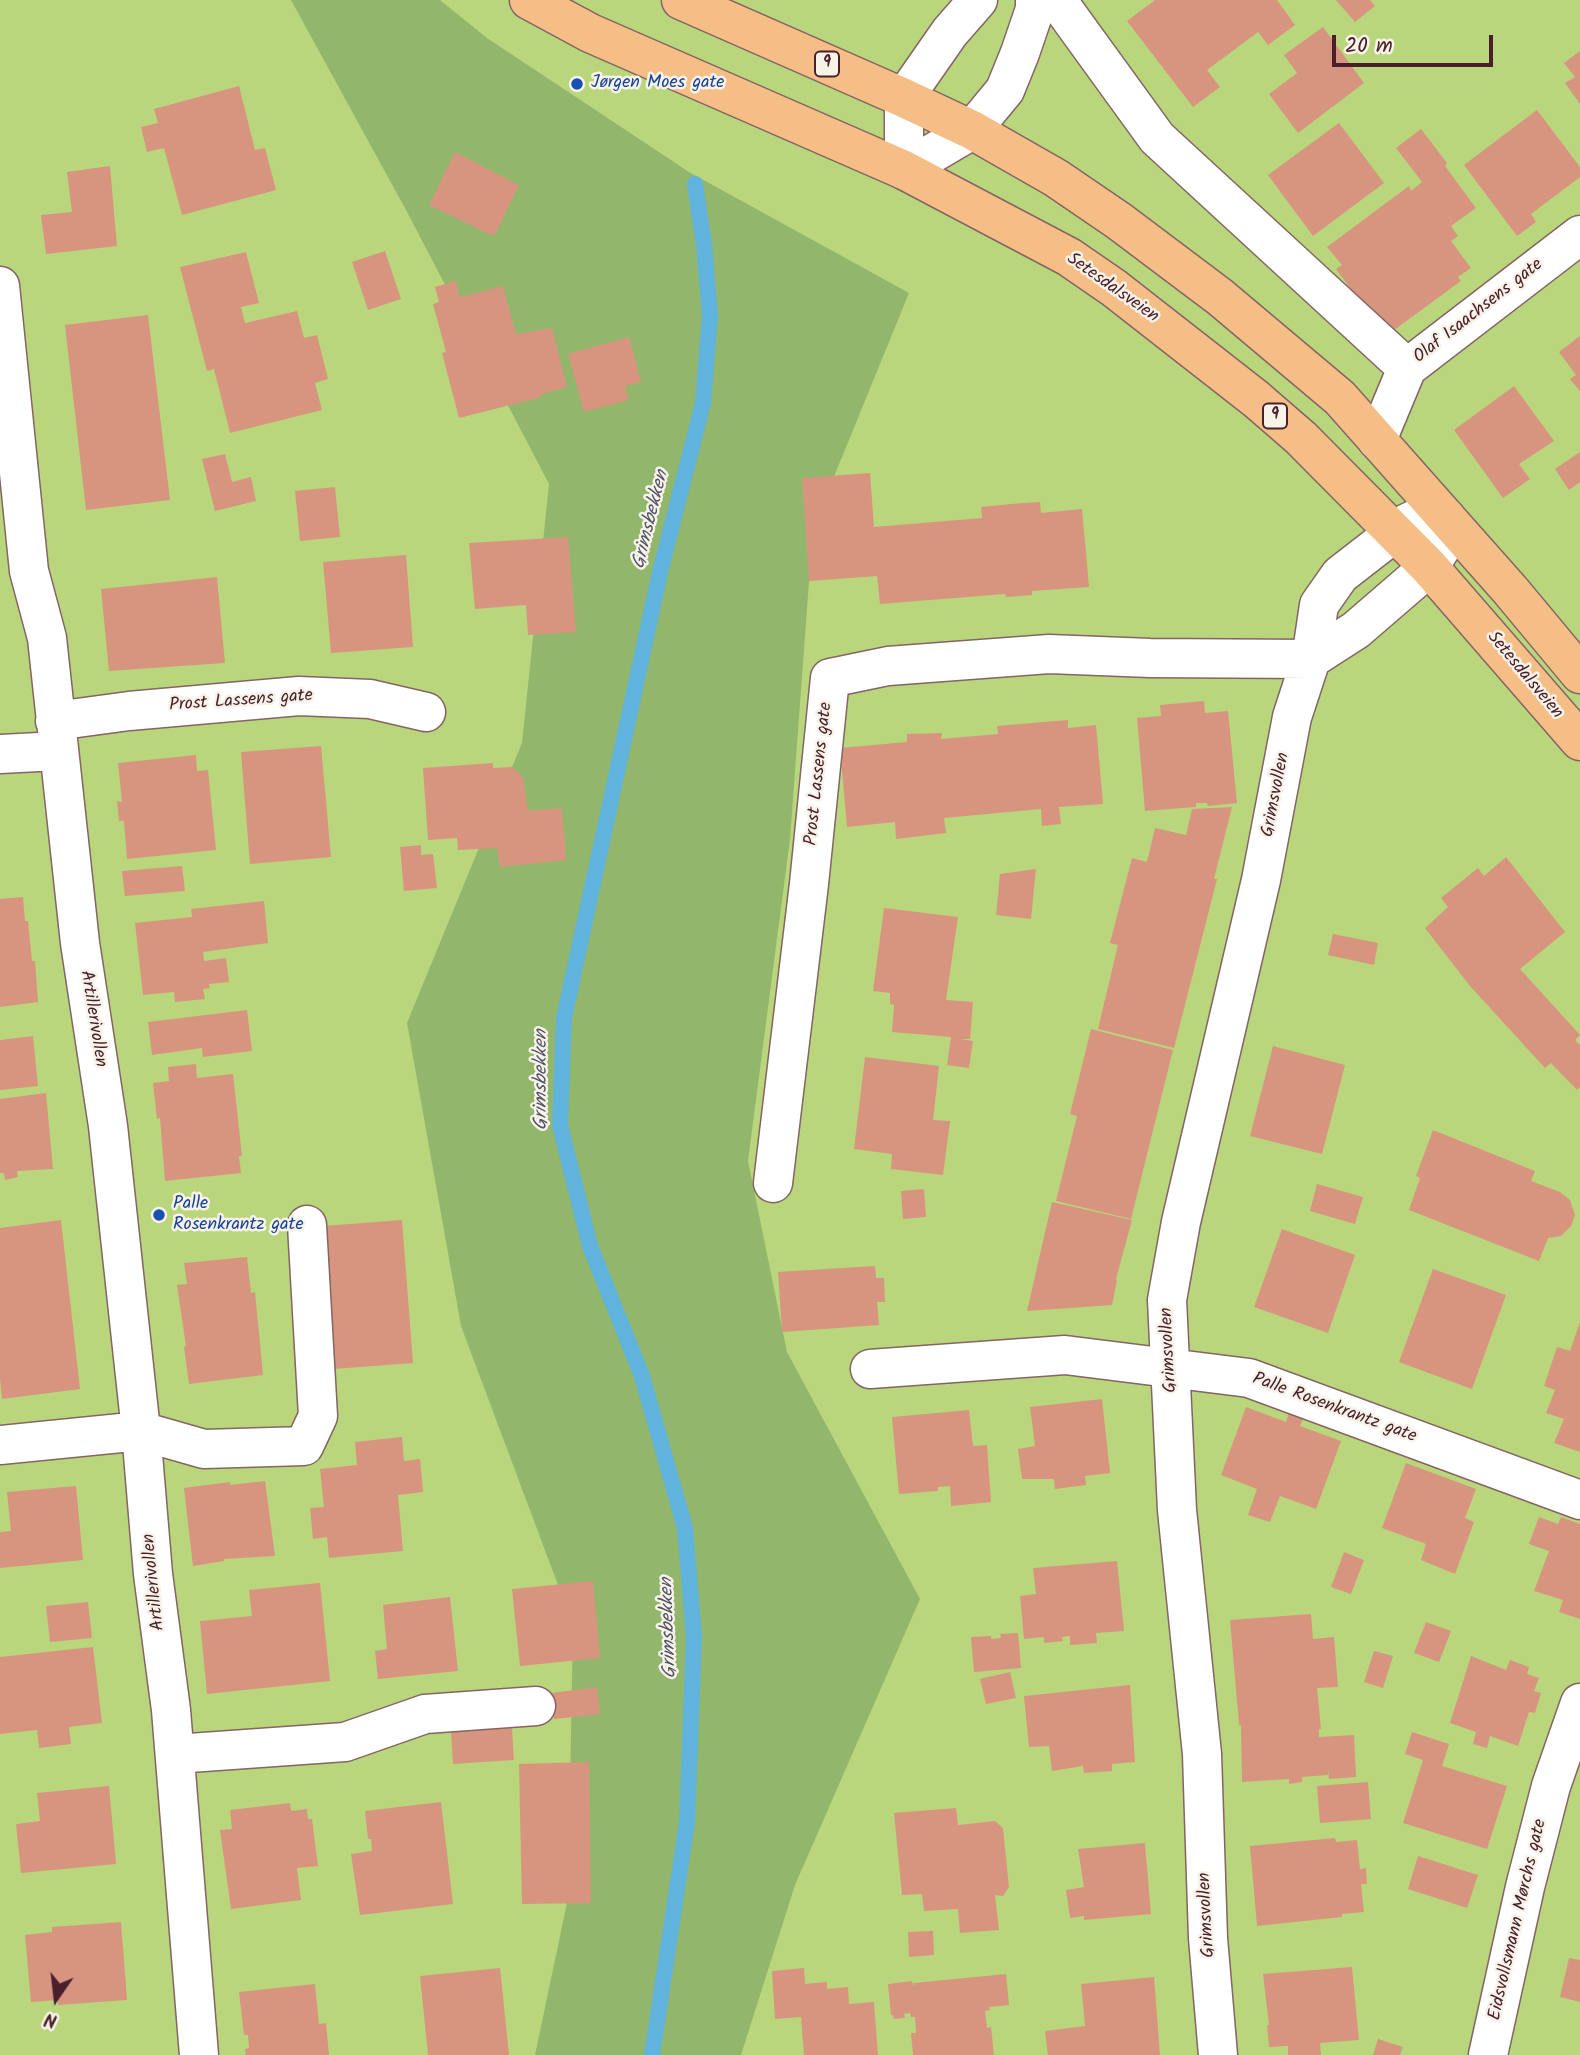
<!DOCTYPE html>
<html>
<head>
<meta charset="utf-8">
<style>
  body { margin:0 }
  #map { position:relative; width:1580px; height:2055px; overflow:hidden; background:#f2e5cc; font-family:Kalam,sans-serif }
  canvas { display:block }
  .north { position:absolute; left:21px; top:1964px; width:70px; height:70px; -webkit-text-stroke:5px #f7f3e8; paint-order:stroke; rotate:194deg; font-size:19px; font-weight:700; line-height:28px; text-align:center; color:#4a1f2b }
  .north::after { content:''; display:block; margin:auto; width:24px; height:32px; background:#4a1f2b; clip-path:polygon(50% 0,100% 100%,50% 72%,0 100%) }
  .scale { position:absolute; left:1332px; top:35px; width:161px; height:32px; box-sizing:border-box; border:4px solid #4a1f2b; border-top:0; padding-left:9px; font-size:21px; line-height:24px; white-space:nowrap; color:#4a1f2b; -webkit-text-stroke:5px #f7f3e8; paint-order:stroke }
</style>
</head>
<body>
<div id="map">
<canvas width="1580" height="2055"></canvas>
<div class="north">N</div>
<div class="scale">20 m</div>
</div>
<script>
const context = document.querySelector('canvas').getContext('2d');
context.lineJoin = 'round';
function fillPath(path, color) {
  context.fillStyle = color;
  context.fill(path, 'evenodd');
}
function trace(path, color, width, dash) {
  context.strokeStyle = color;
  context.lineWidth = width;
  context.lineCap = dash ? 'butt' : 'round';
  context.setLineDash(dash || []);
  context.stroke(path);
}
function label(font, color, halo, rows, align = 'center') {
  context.font = font + ' Kalam,sans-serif';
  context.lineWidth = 5;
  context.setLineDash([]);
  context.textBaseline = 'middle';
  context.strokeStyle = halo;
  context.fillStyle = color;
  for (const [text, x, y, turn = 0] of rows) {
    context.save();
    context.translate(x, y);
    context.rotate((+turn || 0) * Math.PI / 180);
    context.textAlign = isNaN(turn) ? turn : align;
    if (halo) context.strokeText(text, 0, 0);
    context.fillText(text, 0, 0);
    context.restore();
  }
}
fillPath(new Path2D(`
  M0,0H1580V2055H0Z`), '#b9d67d');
fillPath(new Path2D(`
  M291,0H440L487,38L689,172L909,293L813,528L790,839L748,1161L787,1352L920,1599L795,1885L741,2055H535L568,1898L573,1625L461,1326L407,1023L522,743L549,484L406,210Z`), '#92b76c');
trace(new Path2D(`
  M652,2055L687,1822L694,1636L685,1528L642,1376L590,1246L560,1125L564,1018L660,572L703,403L710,315L704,245L695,184`), '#60b3dc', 16);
fillPath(new Path2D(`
  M1155,0H1277L1295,25L1268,45L1258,32L1207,70L1220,87L1193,107L1127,21Z
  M1336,0H1370L1375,6L1355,22Z
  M1323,27L1364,83L1298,133L1269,94L1297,73L1284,55Z
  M1580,51V104L1565,83L1575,77L1564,63Z
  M239,86L255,150L265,148L276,190L182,215L164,148L147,152L141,127L158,123L154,109Z
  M1537,110L1580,167V177L1531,214L1536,222L1517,236L1464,165Z
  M1339,123L1384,183L1313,236L1268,175Z
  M1421,129L1447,163L1445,166L1476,208L1451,226L1458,236L1451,241L1471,268L1458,277L1461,281L1386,336L1336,269L1342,265L1327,247L1409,186L1411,191L1422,182L1396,148Z
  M455,152L519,185L495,235L489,234L429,205Z
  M110,166L117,246L46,254L41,215L72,212L67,172Z
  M385,251L401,299L368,310L352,262Z
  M246,252L259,303L241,307L245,323L297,311L304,338L317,335L328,379L315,383L322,410L230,433L214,369L207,371L180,267Z
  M456,281L460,297L503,286L516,334L552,328L567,387L541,394L542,397L459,418L442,353L446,352L433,304L439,302L435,287Z
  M148,315L170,500L86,510L65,325Z
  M1580,336V391L1570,379L1576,375L1559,352Z
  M629,337L641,382L625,386L629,400L584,412L568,354Z
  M1514,386L1554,441L1519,464L1530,479L1503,498L1454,430Z
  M1580,452V482L1569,490L1555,469Z
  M225,454L232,482L251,477L256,501L215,511L202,459Z
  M870,473L874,527L982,518L981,507L1011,504L1040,502L1041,513L1082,509L1089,587L1032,591V595L1006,597L1005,594L880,604L877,576L809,581L802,478Z
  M335,487L340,537L300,541L295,491Z
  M568,537L576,632L528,635L526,605L475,609L469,543Z
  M406,555L413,647L331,653L323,562Z
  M217,577L225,663L109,671L101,589Z
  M1204,701L1205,713L1228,711L1237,803L1208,806L1207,803H1196V807L1145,811L1137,718L1161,716L1160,705Z
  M1068,720V728L1096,725L1103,804L1059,807L1061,824L1042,826L1041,809L944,818L946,833L896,839L895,822L847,827L840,748L907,742V734L942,733L941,739L998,734L997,726Z
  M321,746L331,857L250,864L241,752Z
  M196,755L197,771L208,770L216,850L127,859L124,821H119L117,801L122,802L118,763Z
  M493,763V768L512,767L523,777L528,811L562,808L566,860L500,867L497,848L458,850L457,838L428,840L423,768Z
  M1232,807L1214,879H1217L1174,1048L1098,1029L1118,945L1110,943L1132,858L1147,862L1155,828L1186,835L1192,809Z
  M421,845V855L433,854L437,888L404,891L400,847Z
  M1506,857L1565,932L1520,969L1580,1035L1575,1040L1580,1045V1087L1577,1090L1551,1063L1545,1068L1470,986L1425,928L1448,907L1441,898L1478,868L1484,876Z
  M182,866L185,891L125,896L122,871Z
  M1036,869L1031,919L996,915L1000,874Z
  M23,897L25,921H28L32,961H35L38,1002L0,1007V899Z
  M264,901L268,943L203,952L204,961L226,958L229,982L209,984L210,988L203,989L205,999L175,1002L174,992L143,995L135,923L192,917L191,909Z
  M884,908L958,917L946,1000L973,1002L970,1039H960L973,1041L969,1068L947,1065L951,1037L892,1032L894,1005L890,1004V993L873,991Z
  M1333,934L1378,943L1374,965L1328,955Z
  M247,1010L252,1051L203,1057L202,1048L152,1055L148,1022Z
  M1091,1029L1173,1050L1131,1219L1056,1201L1077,1116L1070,1114Z
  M33,1036L38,1086L0,1090V1040Z
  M1273,1046L1345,1065L1322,1154L1250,1136Z
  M865,1057L939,1066L933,1120L950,1121L943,1175L891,1169L892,1154L854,1149Z
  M196,1064L197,1078L233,1074L242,1156H239L241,1173L165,1181L160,1118L157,1119L153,1083L169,1081L168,1067Z
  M46,1093L53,1169L17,1171L18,1177L5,1180L4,1173H0V1099Z
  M1433,1130L1535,1171L1531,1181L1560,1192L1570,1200L1575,1215L1571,1226L1561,1236L1548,1238L1539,1261L1409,1210L1420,1178L1416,1176Z
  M1317,1184L1363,1197L1355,1224L1310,1211Z
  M924,1189L926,1217L903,1219L901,1191Z
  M1052,1202L1132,1220L1116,1279L1117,1280L1112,1305L1027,1311Z
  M61,1220L80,1389L2,1399L0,1379V1228Z
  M402,1220L413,1363L334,1369L323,1226Z
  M1282,1229L1355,1255L1328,1333L1254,1307Z
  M247,1257L251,1293L255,1292L263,1375L189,1384L184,1347L186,1346L177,1285L187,1284L184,1263Z
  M875,1266L876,1278H884L885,1302H877L879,1325L782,1332L778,1272Z
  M1433,1269L1506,1295L1472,1389L1399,1362Z
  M1580,1322V1452L1554,1443L1564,1419L1546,1413L1555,1390L1544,1386L1557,1347L1570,1351Z
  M1102,1399L1110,1473L1085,1476L1086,1485L1055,1489L1054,1479H1022L1018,1449L1035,1446L1030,1407Z
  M1246,1407L1286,1422L1289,1413L1303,1419L1300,1426L1341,1441L1316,1509L1280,1496L1270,1522L1248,1515L1257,1489L1221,1475Z
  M969,1410L973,1446L987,1445L991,1502L951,1506L950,1486L938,1487V1491L899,1494L892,1417Z
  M402,1437L404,1461L420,1459L423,1492L398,1495L403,1551L329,1558L327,1537L313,1539L310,1508L324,1507L320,1469L357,1465L355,1442Z
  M1406,1463L1476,1489L1465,1518L1474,1522L1455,1574L1421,1560L1426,1544L1382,1528Z
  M265,1481L275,1556L224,1559V1561L193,1566L184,1488L230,1482V1485Z
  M76,1486L83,1560L0,1568V1532L11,1531L7,1492Z
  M1539,1517L1558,1524L1561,1517L1580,1524V1619L1559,1612L1563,1600L1534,1591L1549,1551L1529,1544Z
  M1344,1552L1364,1560L1351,1594L1331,1587Z
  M1117,1561L1124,1631L1096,1633L1097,1643L1070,1645V1636L1062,1637L1063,1641L1044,1643V1637L1024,1639L1020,1596L1036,1594L1033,1568Z
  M593,1581L600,1658L520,1666L512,1589Z
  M320,1583L330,1681L207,1694L200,1621L252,1616L249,1590Z
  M450,1597L458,1671L378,1679L375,1651L387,1649L383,1605Z
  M88,1602L92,1638L50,1642L46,1606Z
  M1311,1614L1313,1639L1334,1637L1338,1687L1317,1688L1321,1729H1319V1737L1354,1735L1356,1777L1329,1779L1328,1769V1775L1302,1777V1782L1289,1784V1779L1242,1782L1241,1725H1239L1230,1620Z
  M1426,1622L1451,1631L1439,1662L1414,1653Z
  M1018,1633L1021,1668L974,1672L971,1637L991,1636V1639L1001,1638L1000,1634Z
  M93,1647L102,1723L69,1727L71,1744L39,1748L37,1730L0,1734V1657Z
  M1374,1651L1393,1656L1383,1688L1364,1682Z
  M1471,1656L1506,1670L1510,1660L1529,1667L1527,1674L1539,1678L1534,1691L1541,1693L1535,1713L1529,1712L1518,1746L1490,1736L1487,1748L1473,1744L1476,1732L1450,1723Z
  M1010,1672L1016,1698L986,1704L980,1679Z
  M1130,1685L1135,1762L1112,1764V1771L1084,1773L1083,1766L1052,1771L1049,1746L1029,1747L1024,1696Z
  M597,1687L600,1714L554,1719L551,1693Z
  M512,1728L514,1760L453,1764L451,1732Z
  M1412,1732L1449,1744L1442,1766L1507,1786L1487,1849L1403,1823L1423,1760L1405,1754Z
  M589,1762L591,1903L522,1904L519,1764Z
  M1368,1782L1371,1819L1320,1823L1317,1786Z
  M109,1786L116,1864L21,1873L16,1824L40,1821L37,1793Z
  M441,1802L453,1904L360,1915L351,1854L372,1851L371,1839H368L365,1811Z
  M290,1803L291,1811L307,1809L308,1819H312L318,1866L297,1868L301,1900L231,1909L220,1830L232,1829L230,1810Z
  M956,1808L958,1825L995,1821L1003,1828L1009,1887L1003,1896L995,1895L999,1930L960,1933L958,1909L924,1911L922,1894L902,1895L894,1813Z
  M1335,1838L1336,1842L1357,1840L1360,1869L1366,1868L1367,1884H1361L1364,1912L1342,1914V1917L1257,1926L1250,1846Z
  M1145,1843L1151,1914L1084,1920V1916L1070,1918L1066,1890L1084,1887L1078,1849Z
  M1418,1856L1478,1875L1467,1908L1408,1889Z
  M121,1922L127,2000L58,2005V2000L31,2002L25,1935L52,1932V1927Z
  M933,1931L934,1955L909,1957L908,1932Z
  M1569,1958L1580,1960V2002L1560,1997Z
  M1352,1967L1359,2040L1320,2043L1321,2055H1288V2046L1269,2047L1267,2025H1269L1263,1974Z
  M500,1968L509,2055H428L420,1976Z
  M804,1968L805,1984L827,1982V1989L848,1987L849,2004L874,2002L878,2055H804L801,2017L775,2019L772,1971Z
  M1006,1974L1009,2005L989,2007L990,2010L985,2011L987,2028L991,2027L994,2055H913L911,2033H916L915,2017H911L910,2013L904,2014L905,2018L894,2019L893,2015H891L888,1984L912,1981L914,1987V1983Z
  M1154,1977L1160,2055H1048L1045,2031L1085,2026L1081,1984Z
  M315,1984L319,2024L326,2023L329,2055H246L245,2049L249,2048L248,2035H244L239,1992Z
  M1378,2039L1403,2047L1400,2055H1373Z`), '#d7957f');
const minor = new Path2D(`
  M978,0L950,32L904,98V170L972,130L1005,90L1020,53L1035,9V0
  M1057,0L1157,138L1407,368
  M0,286L29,571L47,638L80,943L108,1126L141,1431L153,1574L171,1710L199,2055
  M1377,440L1407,368L1580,235
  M55,721L129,711L299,696L370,699L426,712
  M0,754L58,751
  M773,1183L809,884L830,678L888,666L1049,654L1150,658L1311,659
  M870,1369L1065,1355L1249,1378L1580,1500
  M0,1445L141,1431L204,1449L304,1446L318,1416L307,1225
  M175,1754L345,1742L425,1714L536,1706
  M1218,2055L1208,1938L1202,1754L1177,1510L1167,1300L1181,1222L1261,880L1292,717L1311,659L1319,605L1340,575L1407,523L1426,514L1446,518L1443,545L1429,567L1356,630L1311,659
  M1488,2055L1525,1887L1551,1786L1580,1703`);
const highway = new Path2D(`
  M529,0L590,33L904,170L1069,257L1114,288L1256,399L1301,438L1429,567L1580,741
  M681,0L904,98L972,130L1056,178L1119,221L1220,297L1340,398L1511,591L1580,674`);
trace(minor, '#856463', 41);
trace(highway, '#856463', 41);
trace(minor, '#fff', 38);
trace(highway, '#f6be87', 38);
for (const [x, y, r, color] of [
  [577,84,7,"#1a4fb4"],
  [159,1215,7,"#1a4fb4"]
]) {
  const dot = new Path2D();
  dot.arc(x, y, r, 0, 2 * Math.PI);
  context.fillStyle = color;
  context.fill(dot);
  trace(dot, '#f7f3e8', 2.5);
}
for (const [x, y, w] of [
  [827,64,24],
  [1275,416,24]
]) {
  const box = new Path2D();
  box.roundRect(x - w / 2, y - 12.5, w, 25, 5);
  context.fillStyle = '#f7f3e8';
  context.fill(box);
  trace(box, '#4a1f2b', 2);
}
label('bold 16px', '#4a1f2b', null, [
  ["9",827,64],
  ["9",1275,416]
]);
label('18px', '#164399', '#f7f3e8', [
  ["Jørgen Moes gate",591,84],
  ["Palle",173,1205],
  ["Rosenkrantz gate",173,1226]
], 'left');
label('18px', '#4a1f2b', '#f7f3e8', [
  ["Setesdalsveien",1112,289,35],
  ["Olaf Isaachsens gate",1479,312,-38],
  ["Setesdalsveien",1524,676,50],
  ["Prost Lassens gate",241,702,-4],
  ["Prost Lassens gate",820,774,-84],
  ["Grimsvollen",1277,795,-79],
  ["Artillerivollen",92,1019,81],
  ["Grimsvollen",1170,1350,-93],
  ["Palle Rosenkrantz gate",1334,1409,20],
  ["Artillerivollen",155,1582,-96],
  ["Grimsvollen",1208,1915,-93],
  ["Eidsvollsmann Mørchs gate",1519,1920,-77]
]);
label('italic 19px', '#525369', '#f7f3e8', [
  ["Grimsbekken",652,520,-76],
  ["Grimsbekken",543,1080,-90],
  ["Grimsbekken",670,1628,-92]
]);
</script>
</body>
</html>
